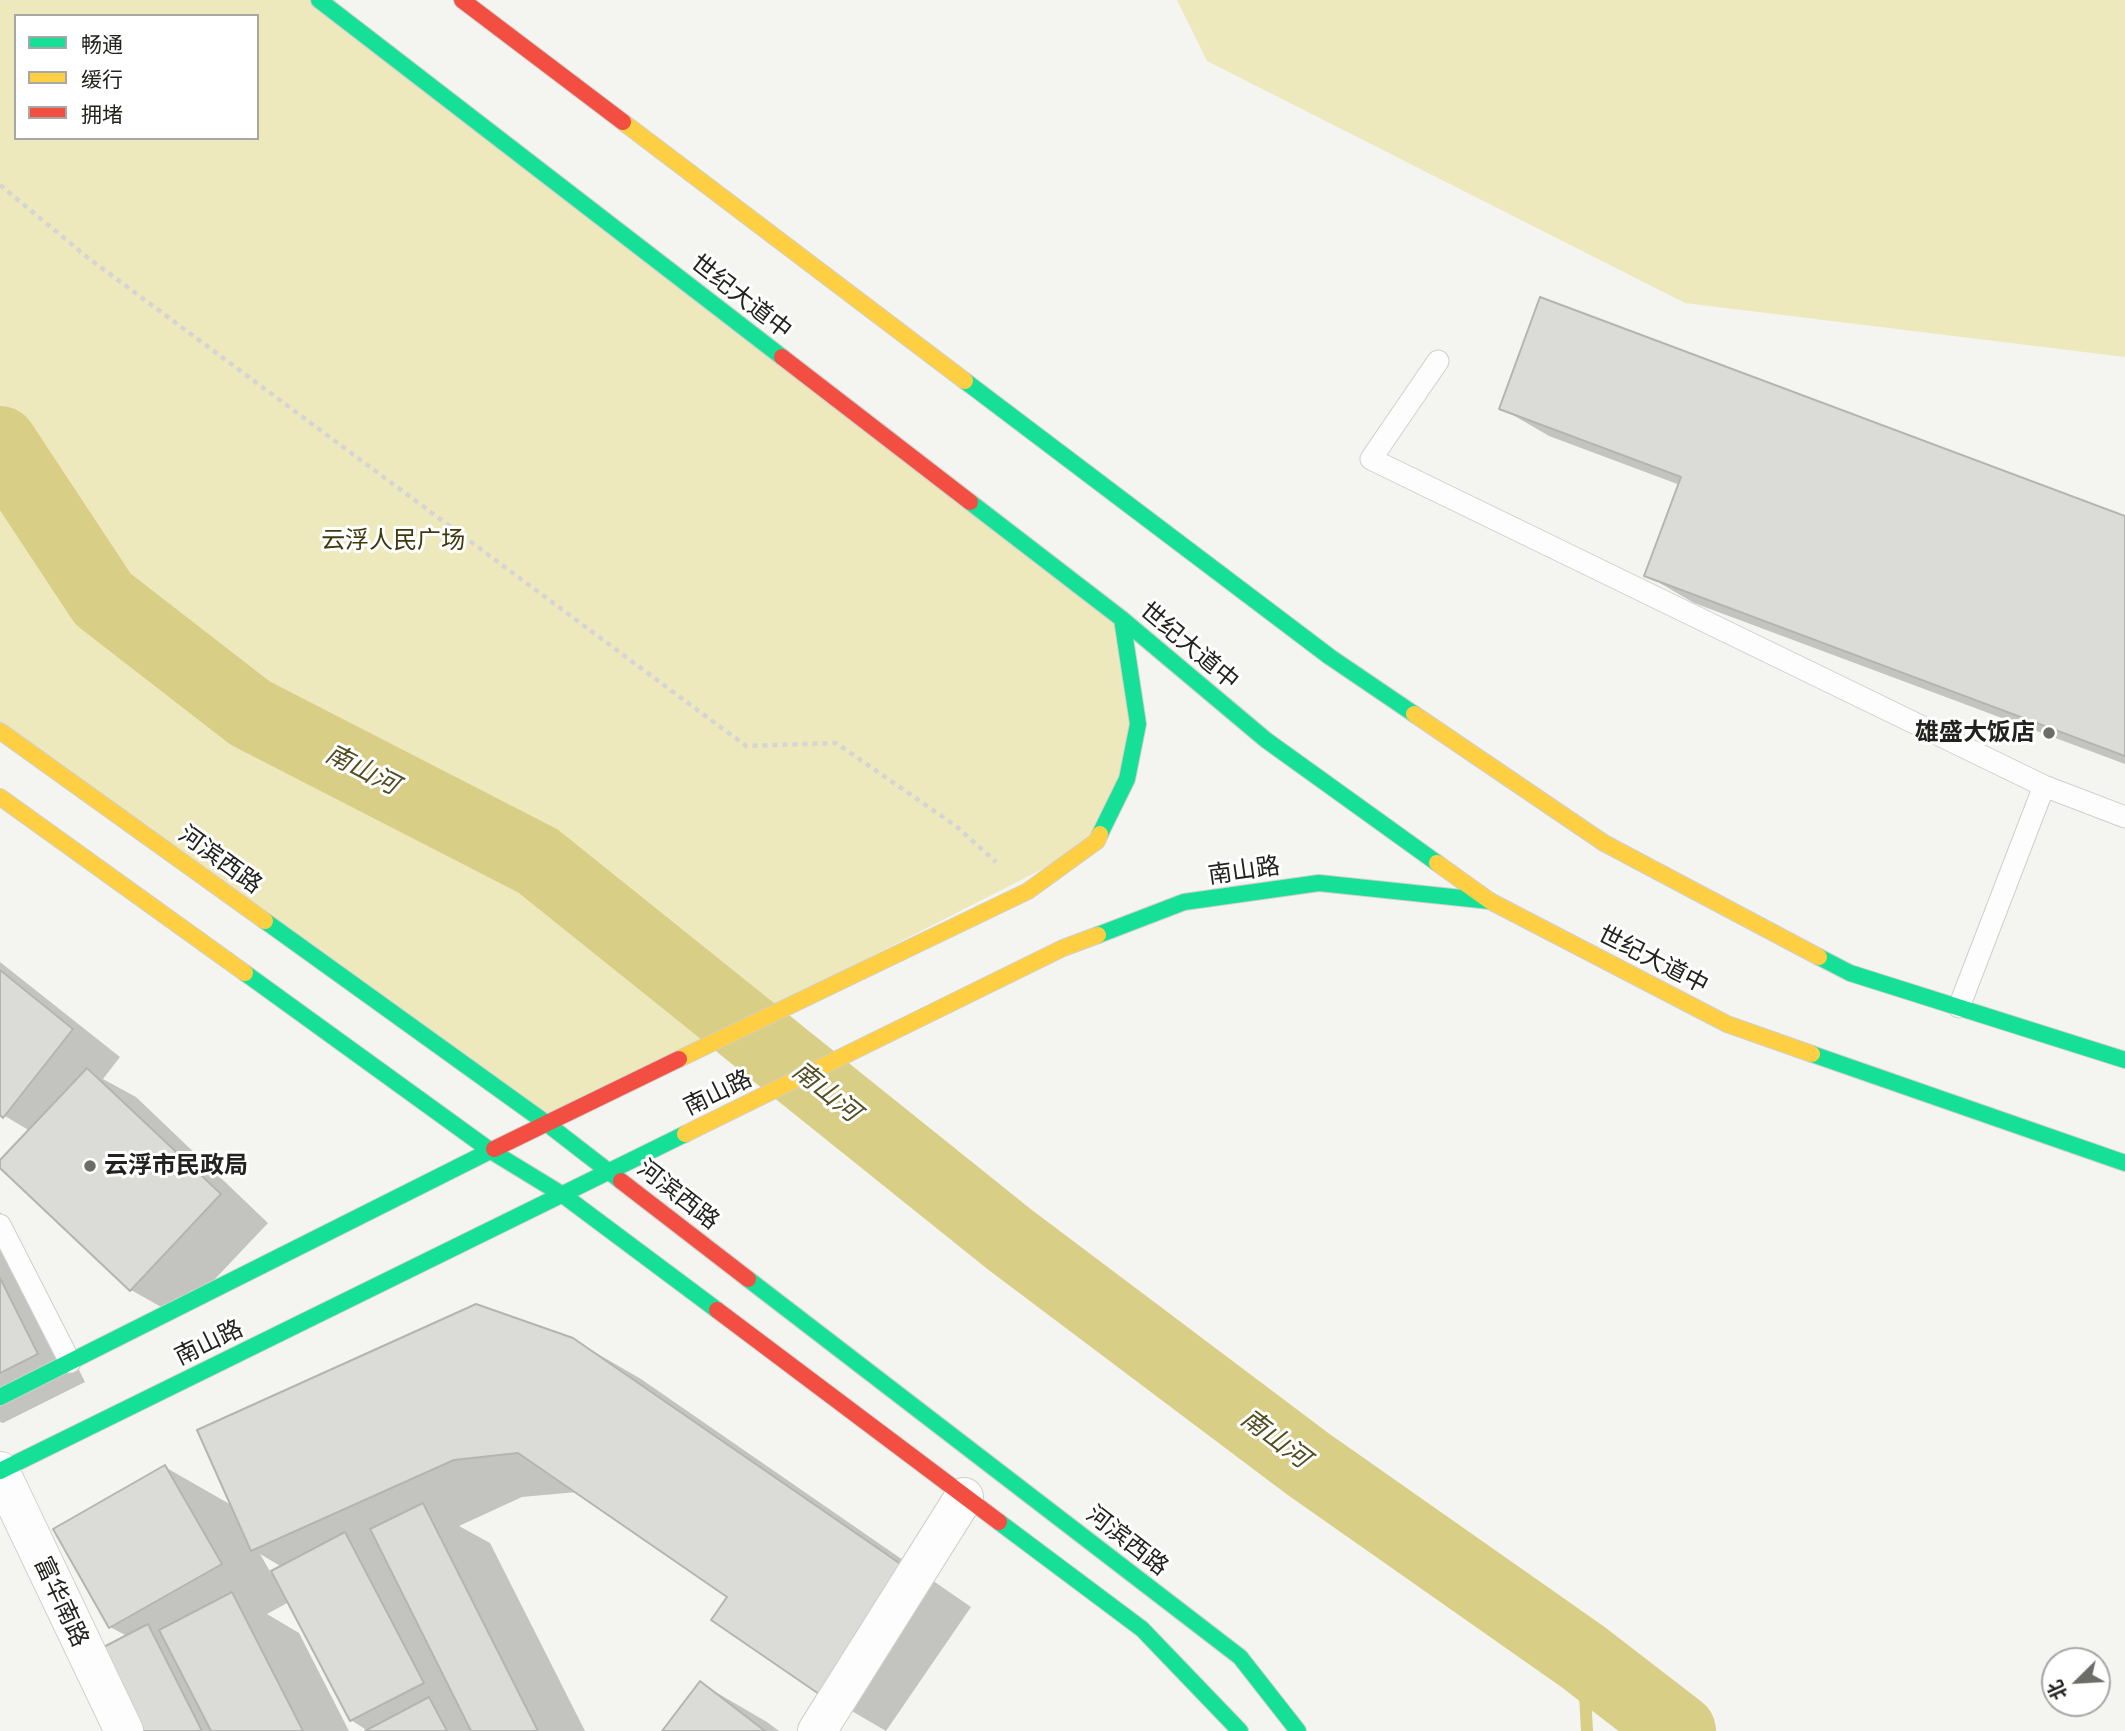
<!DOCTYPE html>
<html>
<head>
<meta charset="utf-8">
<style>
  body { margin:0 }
  #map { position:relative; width:2125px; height:1731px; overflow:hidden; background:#f4f4f0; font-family:"Alegreya Sans","Noto Sans SC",sans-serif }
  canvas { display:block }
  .legend { position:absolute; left:14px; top:14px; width:245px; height:126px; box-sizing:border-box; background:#fff; border:2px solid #a7a7a5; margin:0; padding:9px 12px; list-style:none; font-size:21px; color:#22221f }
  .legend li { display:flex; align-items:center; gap:14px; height:35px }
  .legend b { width:35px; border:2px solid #a7a7a5 }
  .north { position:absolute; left:2041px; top:1647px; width:70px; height:70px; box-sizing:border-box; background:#fff; border:2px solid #a7a7a5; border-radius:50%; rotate:246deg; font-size:19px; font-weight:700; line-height:28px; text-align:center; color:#22221f }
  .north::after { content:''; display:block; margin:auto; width:24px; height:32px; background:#6c6c68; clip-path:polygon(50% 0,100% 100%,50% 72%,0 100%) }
</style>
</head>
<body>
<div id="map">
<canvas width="2125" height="1731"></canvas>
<ul class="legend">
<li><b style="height:9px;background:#16e098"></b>畅通</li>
<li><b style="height:9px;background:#ffcf43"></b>缓行</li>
<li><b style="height:9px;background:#f24e42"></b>拥堵</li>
</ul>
<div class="north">北</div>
</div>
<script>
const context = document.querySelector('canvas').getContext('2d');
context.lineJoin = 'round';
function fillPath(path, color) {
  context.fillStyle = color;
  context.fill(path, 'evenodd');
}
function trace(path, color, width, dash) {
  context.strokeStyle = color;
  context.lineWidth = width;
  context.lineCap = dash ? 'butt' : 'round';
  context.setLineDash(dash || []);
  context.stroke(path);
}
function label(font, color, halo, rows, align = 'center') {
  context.font = font + ' "Alegreya Sans","Noto Sans SC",sans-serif';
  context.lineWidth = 6;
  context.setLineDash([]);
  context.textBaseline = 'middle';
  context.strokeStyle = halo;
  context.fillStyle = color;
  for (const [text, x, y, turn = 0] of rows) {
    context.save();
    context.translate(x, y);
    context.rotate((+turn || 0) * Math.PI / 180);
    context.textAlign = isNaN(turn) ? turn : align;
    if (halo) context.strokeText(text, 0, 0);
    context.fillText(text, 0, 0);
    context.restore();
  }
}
fillPath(new Path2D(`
  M0,0H319L1122,619L1138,724L1097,841L546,1123L0,731ZM16,16H257V138H16Z
  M1177,0H2125V357L1685,303L1207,61Z`), '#eee8bd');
fillPath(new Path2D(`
  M1501,408L2125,518V764L1694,603L1646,575L1680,485L1549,436Z
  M0,962L120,1057L103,1079L136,1097L268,1223L179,1317L131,1290L0,1166L30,1131L0,1113Z
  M0,1212L85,1382L3,1423L0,1422Z
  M572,1339L641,1379L971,1607L886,1731L819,1692L729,1597L577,1492L522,1497L459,1526L490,1543L585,1731H368L351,1720L289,1602L267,1614L299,1633L349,1731H138L127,1636L110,1627L165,1467L233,1506ZM260,1554L282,1567L271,1573Z
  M700,1683L767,1722L779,1731H664Z`), '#0003');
trace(new Path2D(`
  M1583,1657L1587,1731`), '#d8ce85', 12);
trace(new Path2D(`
  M0,443L103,599L250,713L538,861L1009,1239L1308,1464L1583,1657L1679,1731`), '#d8ce85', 74);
const building = new Path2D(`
  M1540,297L2125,516V756L1644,576L1681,477L1499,409Z
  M0,970L73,1029L3,1118L0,1115Z
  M87,1068L221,1194L130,1291L0,1168V1160Z
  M0,1278L38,1354L0,1373Z
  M476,1304L573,1338L905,1567L819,1694L711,1620L727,1597L518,1453L454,1460L251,1551L197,1430Z
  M165,1465L222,1564L109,1628L53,1529Z
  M423,1503L538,1731H471L370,1529Z
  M345,1532L424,1683L350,1721L271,1571Z
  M232,1592L303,1731H211L159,1630Z
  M148,1624L202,1731H136L96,1651Z
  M700,1681L765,1731H662Z
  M429,1697L447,1731H365Z`);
fillPath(building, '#dbdbd8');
trace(building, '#b4b4b1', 2);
const lane = new Path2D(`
  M1438,361L1371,459L2044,786L2125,817
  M1959,1007L2044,786
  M0,1225L70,1362`);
const street = new Path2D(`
  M0,1471L124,1731
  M817,1731L964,1497`);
const fast = new Path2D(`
  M319,0L782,357
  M965,381L1330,657L1414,714
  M970,502L1122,619L1266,740L1437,863
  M1100,834L1127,779L1138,724L1122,619
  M265,921L546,1123L621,1181
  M1098,935L1184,902L1319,883L1490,901
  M1819,957L1850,973L2125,1060
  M245,973L491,1151L563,1195L717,1310
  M1812,1054L2125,1163
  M748,1279L1240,1657L1298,1731
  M0,1397L494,1149
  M0,1471L685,1134
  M999,1522L1142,1629L1240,1731`);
const slow = new Path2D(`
  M623,122L965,381
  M1414,714L1604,843L1819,957
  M0,731L265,921
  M0,797L245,973
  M1437,863L1490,901L1727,1024L1812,1054
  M679,1059L1028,891L1097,841L1100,834
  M685,1134L1063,948L1098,935`);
const jam = new Path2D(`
  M462,0L623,122
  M782,357L970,502
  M494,1149L679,1059
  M621,1181L748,1279
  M717,1310L999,1522`);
trace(lane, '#cfcfcc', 23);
trace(street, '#cfcfcc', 40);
trace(fast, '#cfcfcc', 18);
trace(slow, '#cfcfcc', 18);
trace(jam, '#cfcfcc', 18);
trace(new Path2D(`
  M0,185L87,257L746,746L836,743L956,826L996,862`), '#d5d5d5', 4.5, [5, 5]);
trace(lane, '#fdfdfd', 21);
trace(street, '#fdfdfd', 38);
trace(fast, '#16e098', 16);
trace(slow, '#ffcf43', 16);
trace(jam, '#f24e42', 16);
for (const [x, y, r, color] of [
  [2049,733,7,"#6c6c68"],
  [90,1166,7,"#6c6c68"]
]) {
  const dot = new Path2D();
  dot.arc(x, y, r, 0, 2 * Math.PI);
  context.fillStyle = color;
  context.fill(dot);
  trace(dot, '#fff', 2.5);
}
label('24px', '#22221f', '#fff', [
  ["世纪大道中",741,297,38],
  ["世纪大道中",1189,646,40],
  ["河滨西路",220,860,36],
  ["南山路",1244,871,-8],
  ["世纪大道中",1653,960,27],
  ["南山路",718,1093,-26],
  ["河滨西路",678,1195,38],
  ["南山路",209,1343,-26],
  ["河滨西路",1127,1541,38],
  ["富华南路",61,1602,65]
]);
label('24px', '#3f390d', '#fff', [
  ["云浮人民广场",393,541]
]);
label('bold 24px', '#22221f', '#fff', [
  ["雄盛大饭店",2035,733],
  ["云浮市民政局",104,1166,"left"]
], 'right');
label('italic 26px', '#534d22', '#fff', [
  ["南山河",362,770,27],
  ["南山河",826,1092,39],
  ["南山河",1275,1439,37]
]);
</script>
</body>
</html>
